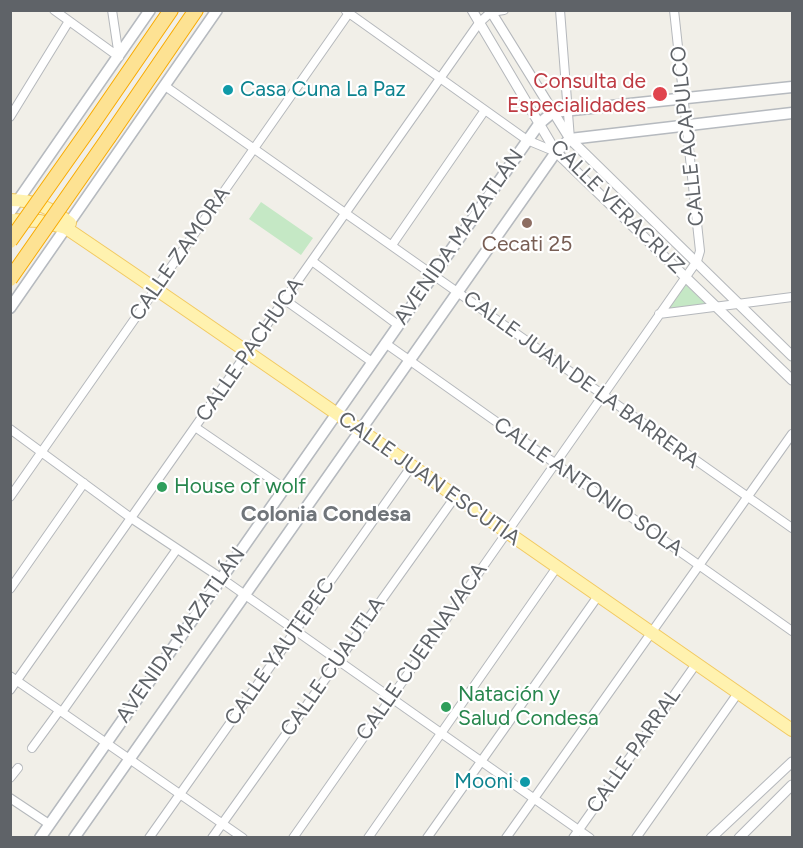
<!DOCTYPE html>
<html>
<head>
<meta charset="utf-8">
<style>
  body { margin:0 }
  #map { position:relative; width:803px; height:848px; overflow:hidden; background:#f1efe8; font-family:Figtree,sans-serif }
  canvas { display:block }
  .frame { position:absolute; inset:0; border:12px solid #5f6368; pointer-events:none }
</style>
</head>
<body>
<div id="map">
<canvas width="803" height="848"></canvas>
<div class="frame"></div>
</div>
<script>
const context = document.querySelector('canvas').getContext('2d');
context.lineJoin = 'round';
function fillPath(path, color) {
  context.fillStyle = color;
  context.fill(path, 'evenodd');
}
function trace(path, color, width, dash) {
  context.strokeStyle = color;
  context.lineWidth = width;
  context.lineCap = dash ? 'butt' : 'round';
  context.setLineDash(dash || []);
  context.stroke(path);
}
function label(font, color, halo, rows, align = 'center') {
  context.font = font + ' Figtree,sans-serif';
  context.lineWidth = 4.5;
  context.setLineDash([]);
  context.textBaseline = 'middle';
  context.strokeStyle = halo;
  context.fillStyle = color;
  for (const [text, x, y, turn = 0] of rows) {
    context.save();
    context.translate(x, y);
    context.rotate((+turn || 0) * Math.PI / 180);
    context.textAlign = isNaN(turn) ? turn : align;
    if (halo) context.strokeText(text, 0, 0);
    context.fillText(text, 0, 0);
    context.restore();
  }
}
fillPath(new Path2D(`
  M261,202L313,238L301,255L249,219Z
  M685,284L706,304L668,309Z`), '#c5e8c5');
const minor = new Path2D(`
  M54,10L119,57
  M112,10L119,57
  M560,10L570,139
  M346,11L527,140L556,152
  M165,86L792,528
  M10,117L69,21
  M392,245L485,110
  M312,261L398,325
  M285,300L372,362
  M659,314L792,297
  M385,343L792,631
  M195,427L284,488
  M10,429L131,518L221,578L590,838
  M10,497L351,10
  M10,589L84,483
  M10,676L243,838
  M10,690L479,23L491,12L504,10
  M62,712L177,549
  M32,748L59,711
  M10,778L18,768
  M10,798L49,824
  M149,838L411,467
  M212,838L455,497
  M293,838L697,261L700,251L674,10
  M368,838L557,567
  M427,838L598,596
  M506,838L792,434
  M573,838L696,664
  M636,838L738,693`);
const tertiary = new Path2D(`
  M472,10L556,152L792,380
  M490,10L570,139L792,356
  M711,838L792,762
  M739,838L792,785`);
const secondary = new Path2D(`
  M10,212L150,10
  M10,308L217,10
  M40,838L539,124L553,112L792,87
  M74,838L556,152L570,139L792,113`);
const primary = new Path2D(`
  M10,200C34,200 51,208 70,223
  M10,220L40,221L66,228C310,393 550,563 792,730`);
const motorway = new Path2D(`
  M92,125L171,10
  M109,137L196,10`);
trace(minor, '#b5b8bc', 10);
trace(tertiary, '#b5b8bc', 11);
trace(secondary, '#b6babf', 13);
trace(primary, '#f2c960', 14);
trace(motorway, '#f9ab00', 16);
trace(minor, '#fff', 8);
trace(tertiary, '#fff', 9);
trace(secondary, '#fff', 10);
trace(primary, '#fff2af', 12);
trace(motorway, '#fde293', 14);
const motorwayBridge = new Path2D(`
  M10,241L92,125
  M10,279L109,137`);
trace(motorwayBridge, '#f9ab00', 16, []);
trace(motorwayBridge, '#fde293', 14);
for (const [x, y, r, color] of [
  [228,90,6,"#0f9aa8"],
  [660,94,8,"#e0444e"],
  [527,223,6,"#8d6e63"],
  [162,487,6,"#2e9e5b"],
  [446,707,6,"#2e9e5b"],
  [525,782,6,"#0f9aa8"]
]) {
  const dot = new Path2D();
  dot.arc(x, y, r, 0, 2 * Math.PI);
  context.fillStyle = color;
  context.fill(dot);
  trace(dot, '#fff', 2);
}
label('21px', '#be3a42', '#fff', [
  ["Consulta de",646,82],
  ["Especialidades",646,106]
], 'right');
label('21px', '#0d838f', '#fff', [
  ["Casa Cuna La Paz",240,90],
  ["Mooni",513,782,"right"]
], 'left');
label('21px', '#5f6368', '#fff', [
  ["CALLE ACAPULCO",688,136,-96],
  ["CALLE VERACRUZ",617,207,45],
  ["AVENIDA MAZATLÁN",459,237,-55],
  ["CALLE ZAMORA",180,254,-55],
  ["CALLE PACHUCA",250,350,-55],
  ["CALLE JUAN DE LA BARRERA",581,380,36],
  ["CALLE JUAN ESCUTIA",429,479,35],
  ["CALLE ANTONIO SOLA",588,487,35],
  ["AVENIDA MAZATLÁN",181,635,-55],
  ["CALLE YAUTEPEC",280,652,-55],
  ["CALLE CUERNAVACA",422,652,-55],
  ["CALLE CUAUTLA",333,667,-55],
  ["CALLE PARRAL",634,751,-55]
]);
label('21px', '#785e54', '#fff', [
  ["Cecati 25",527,245]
]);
label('21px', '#27864d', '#fff', [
  ["House of wolf",174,487],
  ["Natación y",458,695],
  ["Salud Condesa",458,719]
], 'left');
label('bold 22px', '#70757a', '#fff', [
  ["Colonia Condesa",326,515]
]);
</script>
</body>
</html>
